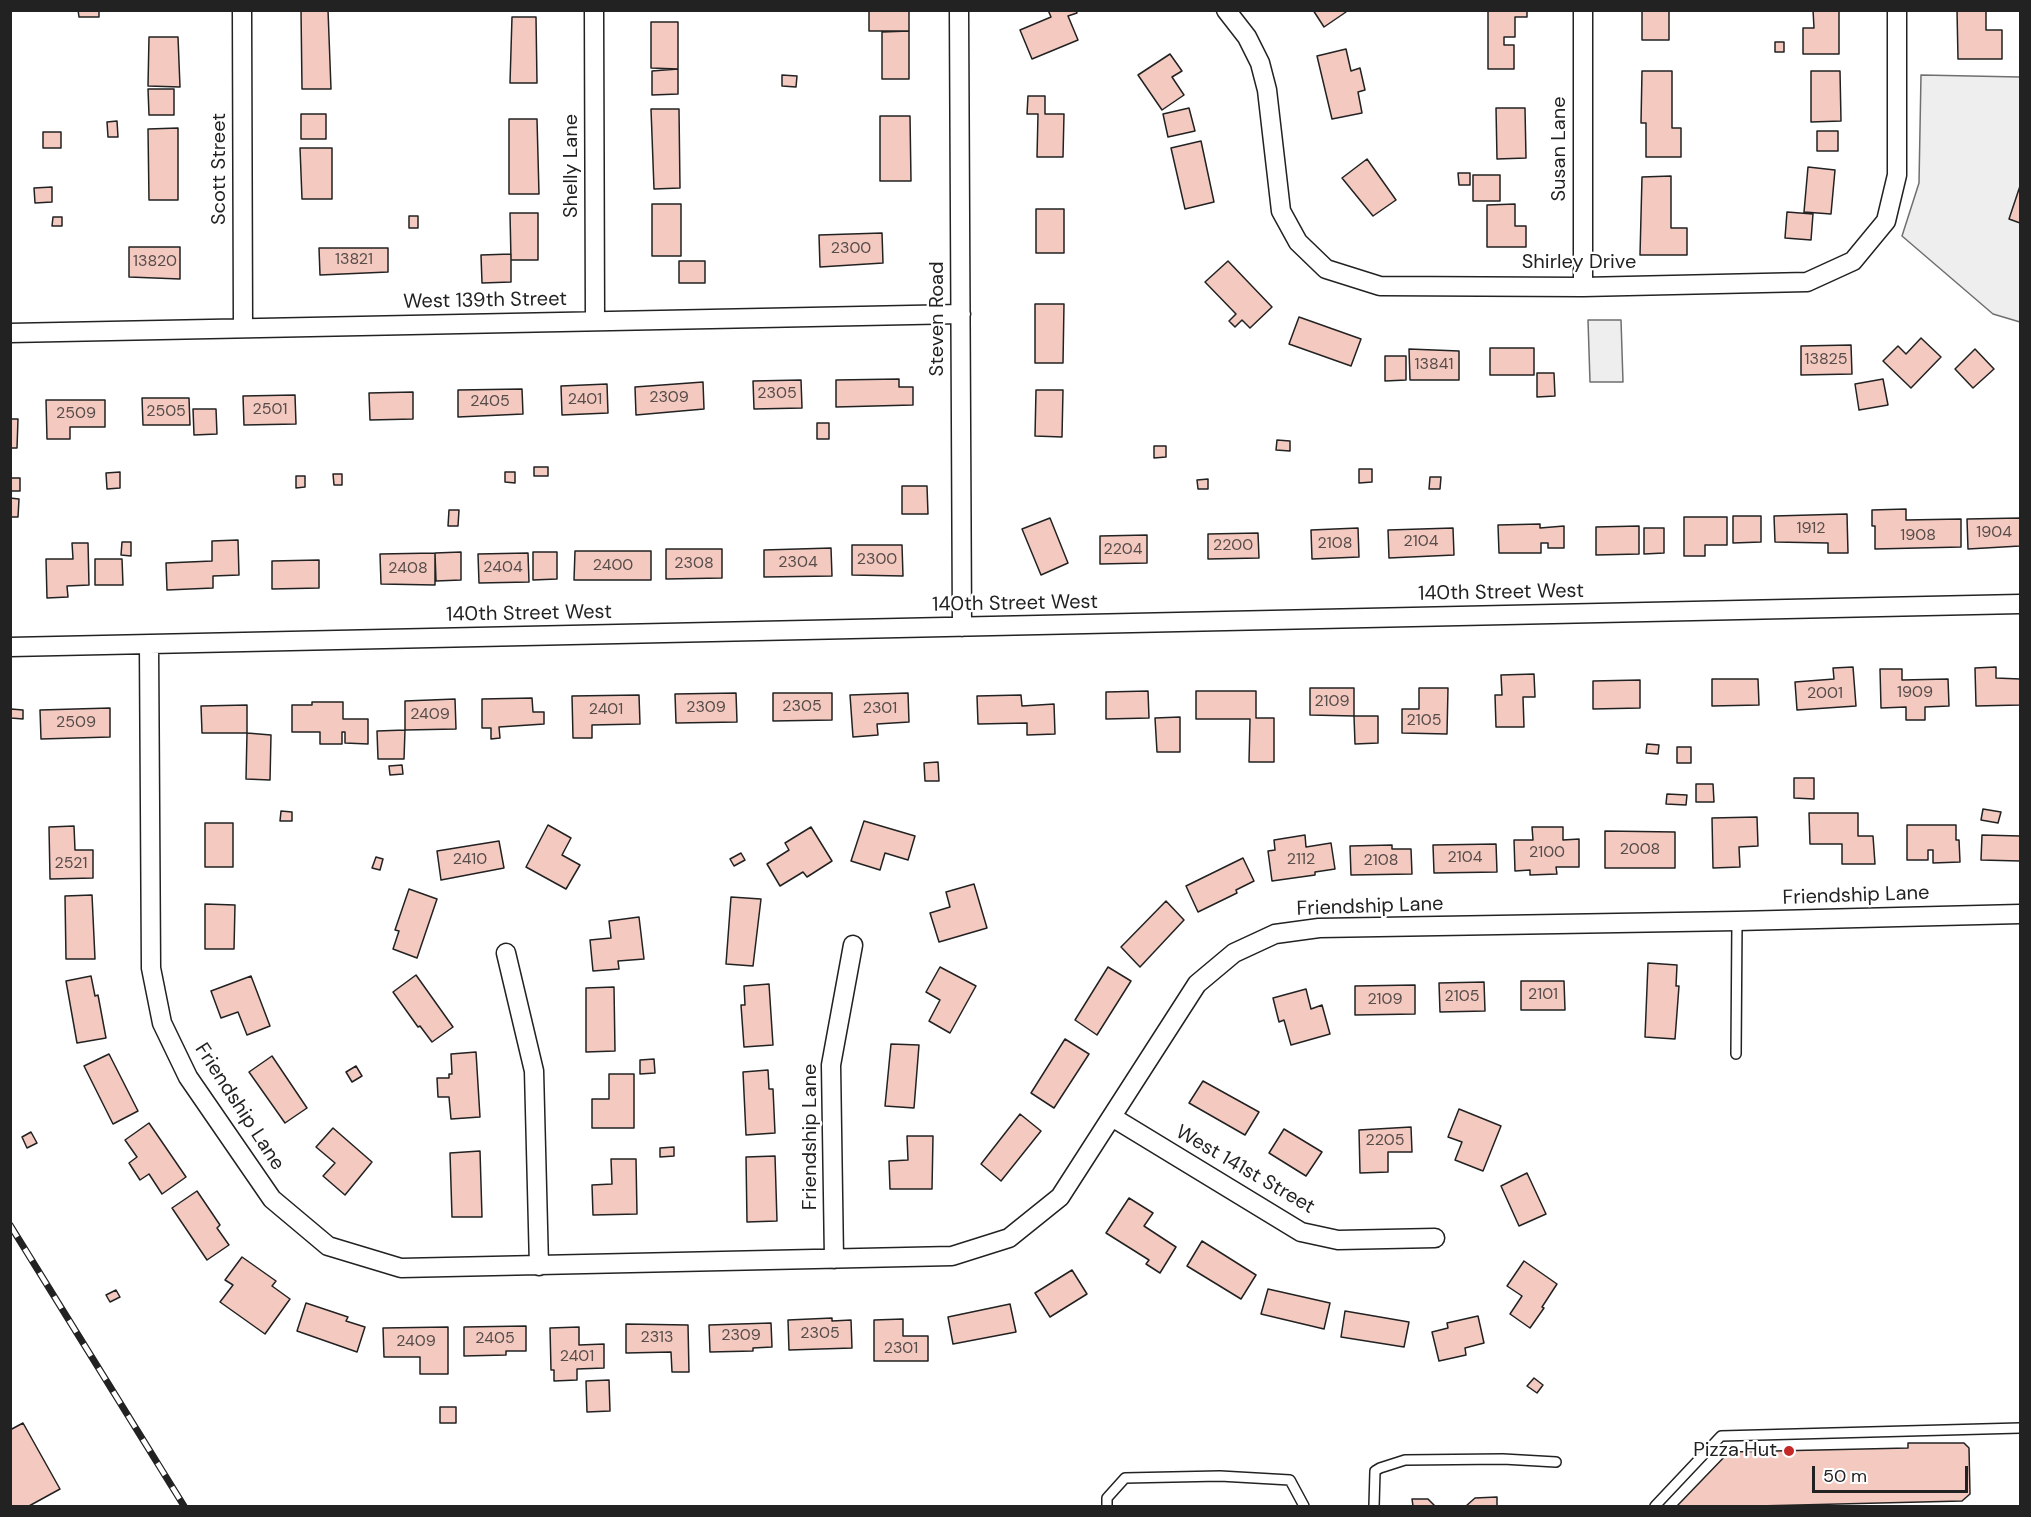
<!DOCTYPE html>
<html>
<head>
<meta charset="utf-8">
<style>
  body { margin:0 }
  #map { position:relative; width:2031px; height:1517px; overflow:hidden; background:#fff; font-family:"DM Sans",sans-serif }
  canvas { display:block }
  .frame { position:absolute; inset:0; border:12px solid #222; pointer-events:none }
  .scale { position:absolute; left:1812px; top:1466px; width:156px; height:27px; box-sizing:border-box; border:3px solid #222; border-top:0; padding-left:8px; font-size:18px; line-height:21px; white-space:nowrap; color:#222; -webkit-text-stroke:4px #fff; paint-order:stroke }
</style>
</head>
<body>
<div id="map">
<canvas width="2031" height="1517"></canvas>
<div class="frame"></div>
<div class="scale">50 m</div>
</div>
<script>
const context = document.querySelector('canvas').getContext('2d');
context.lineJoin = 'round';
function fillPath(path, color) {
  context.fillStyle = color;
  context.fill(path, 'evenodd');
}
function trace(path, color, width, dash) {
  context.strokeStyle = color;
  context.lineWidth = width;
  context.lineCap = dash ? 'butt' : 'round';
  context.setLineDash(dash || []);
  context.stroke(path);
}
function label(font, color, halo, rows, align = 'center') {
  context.font = font + ' "DM Sans",sans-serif';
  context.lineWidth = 4.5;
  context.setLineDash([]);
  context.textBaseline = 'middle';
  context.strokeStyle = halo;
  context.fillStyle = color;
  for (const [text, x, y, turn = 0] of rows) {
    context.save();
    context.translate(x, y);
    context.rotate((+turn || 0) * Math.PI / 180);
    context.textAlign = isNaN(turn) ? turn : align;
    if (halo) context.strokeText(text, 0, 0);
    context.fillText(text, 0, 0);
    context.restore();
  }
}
const green = new Path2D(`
  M1921,75L2020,77V322L1993,314L1902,236L1919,183Z
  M1588,320H1621L1623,382H1590Z`);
fillPath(green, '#eee');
trace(green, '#6f6f6f', 1.5);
const building = new Path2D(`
  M78,10H99V17H79Z
  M301,10H328L331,89H302Z
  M869,10H909V31H869Z
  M1048,10H1076L1077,13L1068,16L1078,40L1032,59L1020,30L1051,17Z
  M1313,10H1345L1346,12L1324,27Z
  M1488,10H1527V17H1515V37H1504V45H1514V69H1488Z
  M1642,10H1669V40H1642Z
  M1813,10H1839V54H1803V28H1814Z
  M1957,10H1986V30H2002V59H1958Z
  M512,17H536L537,83H510Z
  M651,22H678V69L651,68Z
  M909,31V79H882V32Z
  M149,37H178L180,87L148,86Z
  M1775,42H1784V52H1775Z
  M1346,49L1351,71L1360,68L1365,90L1358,92L1362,113L1332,119L1317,56Z
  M1170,54L1182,71L1172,77L1184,95L1162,110L1138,75Z
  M678,69V94L652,95V71Z
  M1642,71H1672V128H1681V157H1646V123H1641Z
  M1811,71H1840L1841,121L1811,122Z
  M782,75L797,76L796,87L782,86Z
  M148,89H174V115H149Z
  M1028,96H1045V114H1064L1063,157H1037L1038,114H1027Z
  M1189,108L1195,131L1168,137L1163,114Z
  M1496,108H1525L1526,158L1497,159Z
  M651,109H679L680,188L654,189Z
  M301,114H326V139H301Z
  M880,116H910L911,181H880Z
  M509,119H537L539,194H509Z
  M117,121L118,137H108L107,122Z
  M178,128V200H149L148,129Z
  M1817,131H1838V151H1817Z
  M43,132H61V148H43Z
  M1201,141L1214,202L1185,209L1171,148Z
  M300,148H332V199H302Z
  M1367,159L1396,200L1373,216L1342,178Z
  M1808,167L1835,170L1831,214L1804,212Z
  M1458,173H1470V185H1459Z
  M1473,175H1500V201H1473Z
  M1671,176V228H1687V255H1640L1642,177Z
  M2020,186V223L2009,219Z
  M52,187V202L35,203L34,188Z
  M652,204H681V256H652Z
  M1515,204V226H1526V247H1487V205Z
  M1036,209H1064V253H1036Z
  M1787,212L1813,214L1811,240L1785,238Z
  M510,213H538V260H511Z
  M409,216H418V228H409Z
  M53,217H62V226H52Z
  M882,233L883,263L820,267L819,235Z
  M129,247H180V279L129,277Z
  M319,248H388V272L320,275Z
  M511,254V282L482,283L481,255Z
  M679,261H705V283H679Z
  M1228,261L1272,307L1250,328L1242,320L1235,327L1229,321L1236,314L1205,282Z
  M1035,304H1064L1063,363H1035Z
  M1299,317L1361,339L1351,366L1289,344Z
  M1921,338L1941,357L1911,388L1883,361L1898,346L1906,354Z
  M1851,345L1852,374L1801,375V346Z
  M1490,348H1534V375H1490Z
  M1409,349L1459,351V380H1410Z
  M1975,349L1994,369L1973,388L1955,369Z
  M1385,356H1406V380L1385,381Z
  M1537,373H1554L1555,396L1537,397Z
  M899,379V387H913V405L836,407V380Z
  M1883,379L1888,405L1859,410L1855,384Z
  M801,380L802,408L754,409L753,381Z
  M703,382L704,409L636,415L635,387Z
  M607,384L608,413L562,415L561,386Z
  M522,389L523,414L458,417V390Z
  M1036,390H1063L1062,437L1035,436Z
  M413,392V419L370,420L369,393Z
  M295,395L296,424L244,425L243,396Z
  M142,398H189L190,425H143Z
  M46,400H105V427H70V439H47Z
  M193,409H216L217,434L194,435Z
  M10,419H18L17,448H10Z
  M817,423H829V439H817Z
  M1277,440L1290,441V451L1276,450Z
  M1154,446H1166V457L1154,458Z
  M534,467H548V476H534Z
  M1359,469H1372V482L1359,483Z
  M120,472V488L107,489L106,473Z
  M505,472H515V483L505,482Z
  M333,474H342V485H334Z
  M296,476H305V487L296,488Z
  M1430,477H1441L1440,489H1429Z
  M10,478H20V491H10Z
  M1208,479V489H1198L1197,480Z
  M902,486H927L928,514H902Z
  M10,498L19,499L18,517H10Z
  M1906,509V520L1961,519V547L1875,549V526H1872V510Z
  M449,510H459L458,526H448Z
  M1847,514L1848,553H1828V543L1775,542L1774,516Z
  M1733,516H1761V542L1733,543Z
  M1684,517H1727V545H1705V556H1684Z
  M1050,518L1068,563L1041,575L1022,529Z
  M2020,518V546L1968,549L1967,519Z
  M1540,524V528L1564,526V548H1548V543H1541V553H1499L1498,525Z
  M1639,526V554L1596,555V527Z
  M1358,528L1359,557L1312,559L1311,530Z
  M1453,528L1454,555L1389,558L1388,530Z
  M1644,528H1664V553L1644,554Z
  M1258,533L1259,558L1208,559V534Z
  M1147,535V563L1100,564V536Z
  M238,540L239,575L213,576V588L167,590L166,563L212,561V541Z
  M122,542H131V556L121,555Z
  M72,543H88L89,585L67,586L68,597L47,598L46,559H73Z
  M852,545H902L903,576L852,575Z
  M831,548L832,576L764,577V550Z
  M666,549H722V578L666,579Z
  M575,551H651V580H574Z
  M461,552V580L436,581L435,553Z
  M533,552H557V579L533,580Z
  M435,553V585L381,584L380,554Z
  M528,553L529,582L479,583L478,554Z
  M95,559H122L123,585H95Z
  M319,560V588L272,589V561Z
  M1853,667L1856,706L1797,710L1795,682L1834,679L1833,668Z
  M1996,667V678L2020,679V705L1976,706L1975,668Z
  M1880,669H1902V680L1948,679L1949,706L1925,707V720H1906V707L1881,708Z
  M1534,674L1535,697H1523L1524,727H1496L1495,695H1502L1501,675Z
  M1712,679H1758L1759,705L1712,706Z
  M1640,680V708L1593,709V681Z
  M1310,688H1354V716L1310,715Z
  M1419,688H1448L1447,734L1402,733V709H1419Z
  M1148,691L1149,718L1106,719V692Z
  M1196,691H1256V718H1274V762H1249L1250,719H1196Z
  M736,693L737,722L676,723L675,694Z
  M773,693H832V720L773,721Z
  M908,693L909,722L877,724L878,735L853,737L850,695Z
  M639,695L640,724L592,725V738H573L572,696Z
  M1021,695L1022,706L1054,704L1055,734L1027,735V723L978,724L977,696Z
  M532,698L533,712H544V724L499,727L500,738L491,739V728H482V699Z
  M455,699L456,729L405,730V701Z
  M312,702H343V719H368V744L345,743V732H342V744H320V732H292V705H312Z
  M247,705V733H202L201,706Z
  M110,708V737L41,739L40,710Z
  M11,709L23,710V719L11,718Z
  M1354,716H1378V743L1355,744Z
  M1180,717V752H1157L1155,718Z
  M405,730L404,759H378L377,731Z
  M247,733L271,735L270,780L246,779Z
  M1647,744L1659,745L1658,754L1646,753Z
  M1677,747H1691V763H1677Z
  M938,762L939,781H925L924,763Z
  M402,765L403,774L390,775L389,766Z
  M1794,778H1814V799L1794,798Z
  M1696,784H1713L1714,802H1696Z
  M1667,794L1687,795L1686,805L1666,804Z
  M1983,809L2001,812L1998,823L1981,820Z
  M281,811L292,812V821H280Z
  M1809,813H1858V836H1873L1875,864H1842V844H1810Z
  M1757,817L1758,846L1739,847L1740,867L1713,868L1712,818Z
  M864,821L915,836L908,860L885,853L880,870L851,861Z
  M205,823H233V867H205Z
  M548,825L571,838L562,855L580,865L566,889L526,867Z
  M1907,825H1956V840H1959L1960,862L1933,863V850H1928V860H1907Z
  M74,826L75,850H93V878L50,879L49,827Z
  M811,827L832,861L807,877L803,872L780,886L767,864L789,850L785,843Z
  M1532,827H1563V840L1579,839V867H1556L1557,874L1530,875V870L1515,871L1514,840H1533Z
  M1605,831L1675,832V868H1605Z
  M1305,835L1306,847L1331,843L1335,869L1315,872V875L1272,881L1268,851L1275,850L1274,840Z
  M1982,835L2020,836V861L1981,860Z
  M499,841L504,868L441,880L437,851Z
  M1496,844L1497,872L1434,873L1433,845Z
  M1392,845V849H1411L1412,874L1351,875L1350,846Z
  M741,853L745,860L734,866L730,859Z
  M376,857L383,859L380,870L372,868Z
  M1243,858L1254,881L1236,890L1237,893L1198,912L1186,886Z
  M974,884L987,928L939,942L930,913L950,907L946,892Z
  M409,889L437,899L417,958L393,949L399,931L395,930Z
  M92,895L95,959H66L65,896Z
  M731,897L761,899L753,966L726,964Z
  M1166,901L1184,920L1140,967L1121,947Z
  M205,904L235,905L234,949H205Z
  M639,917L644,959L618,961L619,969L593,971L590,940L611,938L609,921Z
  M1648,963L1677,965L1676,986H1679L1675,1039L1645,1037Z
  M940,967L976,986L950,1033L929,1021L940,1000L926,992Z
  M1108,967L1131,981L1097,1035L1075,1020Z
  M416,975L453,1027L432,1042L420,1026L418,1027L393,992Z
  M91,976L95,996L98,995L106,1038L77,1043L66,981Z
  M251,976L270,1026L247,1035L238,1012L221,1018L211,991Z
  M1521,981H1564L1565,1010H1521Z
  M1484,982L1485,1011L1440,1012L1439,983Z
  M769,984L773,1045L744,1047L741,1005H745L744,986Z
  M1415,985V1014L1355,1015V986Z
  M614,987L615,1051L586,1052V988Z
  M1306,989L1311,1009L1322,1005L1330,1034L1291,1045L1284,1020L1279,1022L1273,998Z
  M1065,1039L1089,1054L1054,1108L1031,1093Z
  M891,1044L919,1045L914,1108L885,1106Z
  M476,1052L480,1117L451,1119L449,1097H438L437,1078H449V1074H452L451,1054Z
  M109,1054L138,1111L113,1124L84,1066Z
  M272,1056L307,1108L285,1123L249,1072Z
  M654,1059L655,1073L640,1074V1060Z
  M356,1066L362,1076L352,1082L346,1072Z
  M768,1070L769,1089H773L775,1133L746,1135L743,1072Z
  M609,1074H634V1128H592V1099H609Z
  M1203,1081L1259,1112L1245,1135L1189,1103Z
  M1459,1109L1501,1126L1483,1171L1455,1160L1462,1142L1448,1137Z
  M1020,1114L1041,1131L1001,1181L981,1164Z
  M149,1123L186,1177L162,1194L149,1174L140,1180L129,1163L137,1157L125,1140Z
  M1411,1127L1412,1152H1388V1172L1360,1173L1359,1130Z
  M333,1128L372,1162L345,1195L323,1176L335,1163L316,1147Z
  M1284,1129L1322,1152L1306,1176L1269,1153Z
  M31,1132L37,1143L27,1148L22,1137Z
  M907,1136H933L932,1189H890L889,1161L908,1160Z
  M674,1147V1156L660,1157V1148Z
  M480,1151L482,1217H452L450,1153Z
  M775,1156L777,1221L747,1222L746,1157Z
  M611,1159H636L637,1214L593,1215L592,1185L612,1184Z
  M1527,1173L1546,1214L1519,1226L1501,1186Z
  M197,1191L220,1225L217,1228L229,1245L207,1260L172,1208Z
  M1129,1198L1153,1213L1144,1226L1176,1247L1160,1273L1146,1264L1149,1260L1106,1233Z
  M1202,1241L1256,1275L1241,1299L1187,1266Z
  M242,1257L276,1281L272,1286L290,1299L265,1334L220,1302L233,1285L225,1280Z
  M1524,1261L1557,1284L1542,1307L1544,1308L1530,1328L1510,1314L1522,1296L1507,1286Z
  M1072,1270L1087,1294L1050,1317L1035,1293Z
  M1268,1289L1330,1303L1324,1329L1261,1314Z
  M116,1290L120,1297L110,1302L106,1295Z
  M306,1303L348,1317L346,1321L365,1327L357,1352L297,1331Z
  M1010,1304L1016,1332L953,1344L948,1317Z
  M1345,1311L1409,1322L1404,1347L1341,1337Z
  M1478,1316L1484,1343L1465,1348L1466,1355L1439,1361L1432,1332L1448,1328L1447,1323Z
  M832,1318V1321L851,1320L852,1348L789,1350L788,1320Z
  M903,1319V1336H928V1361H874V1320Z
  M771,1323L772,1347L753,1348V1351L710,1352L709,1325Z
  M626,1324L688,1325L689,1372H672L671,1352L626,1353Z
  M526,1326V1351H506V1355L464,1356V1327Z
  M448,1327V1374H420V1357H384L383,1328Z
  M579,1327V1345L604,1344V1368L577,1369V1380L554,1381V1370H551L550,1328Z
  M1534,1378L1543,1385L1537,1393L1527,1386Z
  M609,1380L610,1411L587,1412L586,1381Z
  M440,1407H456V1423H440Z
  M23,1423L60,1489L29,1506H10V1430Z
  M1908,1443H1964L1969,1448L1970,1494L1962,1501L1757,1506H1677L1729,1452L1908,1448Z
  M1497,1497V1506H1466L1475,1498Z
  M1412,1499H1428L1435,1506H1413Z`);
fillPath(building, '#f3c9c0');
trace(building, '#222', 1.5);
const service = new Path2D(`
  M1736,1054L1737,921
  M1107,1506V1498L1125,1478L1220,1476L1290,1480L1304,1506
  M1374,1506L1375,1471L1380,1468L1405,1460L1503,1459L1556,1462
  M1655,1506L1721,1436L2020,1428`);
const minor = new Path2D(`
  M242,10L243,328
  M594,10L595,321
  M959,10L962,627
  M1226,10L1247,37L1260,63L1267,90L1281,211L1298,242L1326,269L1380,286L1583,287L1807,282L1853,261L1886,221L1897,175V10
  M1583,10V287
  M10,333L961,314
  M149,645L151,968L162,1023L188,1077L272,1199L328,1246L401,1268L952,1256L1009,1238L1060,1197L1197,984L1234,953L1275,934L1319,928L1737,921L2020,914
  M10,647L2020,604
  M506,953L534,1071L539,1266
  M1112,1117L1301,1232L1338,1240L1435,1238
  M834,1259L831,1065L853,945`);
trace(service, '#222', 12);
trace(minor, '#222', 21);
trace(service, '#fff', 9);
trace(minor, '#fff', 18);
const rail = new Path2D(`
  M10,1225L184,1506`);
trace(rail, '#222', 7);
trace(rail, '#fff', 4.5, [14]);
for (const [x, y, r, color] of [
  [1789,1451,6,"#c62828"]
]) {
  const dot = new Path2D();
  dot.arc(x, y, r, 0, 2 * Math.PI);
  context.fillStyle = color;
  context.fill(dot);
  trace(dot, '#fff', 2);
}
label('16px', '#564c4a', null, [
  ["2300",851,249],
  ["13821",354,260],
  ["13820",155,262],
  ["13825",1826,360],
  ["13841",1434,365],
  ["2305",777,394],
  ["2309",669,398],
  ["2401",585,400],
  ["2405",490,402],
  ["2501",270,410],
  ["2505",166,412],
  ["2509",76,414],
  ["1912",1811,529],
  ["1904",1994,533],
  ["1908",1918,536],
  ["2104",1421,542],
  ["2108",1335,544],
  ["2200",1233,546],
  ["2204",1123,550],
  ["2300",877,560],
  ["2304",798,563],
  ["2308",694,564],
  ["2400",613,566],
  ["2404",503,568],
  ["2408",408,569],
  ["1909",1915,693],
  ["2001",1825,694],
  ["2109",1332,702],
  ["2305",802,707],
  ["2309",706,708],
  ["2301",880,709],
  ["2401",606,710],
  ["2409",430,715],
  ["2105",1424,721],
  ["2509",76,723],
  ["2008",1640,850],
  ["2100",1547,853],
  ["2104",1465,858],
  ["2410",470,860],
  ["2112",1301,860],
  ["2108",1381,861],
  ["2521",71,864],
  ["2101",1543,995],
  ["2105",1462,997],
  ["2109",1385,1000],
  ["2205",1385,1141],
  ["2305",820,1334],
  ["2309",741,1336],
  ["2313",657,1338],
  ["2405",495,1339],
  ["2409",416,1342],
  ["2301",901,1349],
  ["2401",577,1357]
]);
label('20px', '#222', '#fff', [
  ["Susan Lane",1560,149,-90],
  ["Shelly Lane",572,166,-90],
  ["Scott Street",220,169,-90],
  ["Shirley Drive",1579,263],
  ["West 139th Street",485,301,-1],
  ["Steven Road",938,319,-90],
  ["140th Street West",1501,593,-1],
  ["140th Street West",1015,604,-1],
  ["140th Street West",529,614,-1],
  ["Friendship Lane",1856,896,-2],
  ["Friendship Lane",1370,907,-2],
  ["Friendship Lane",239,1107,57],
  ["Friendship Lane",811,1137,-90],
  ["West 141st Street",1245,1170,30]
]);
label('20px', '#222', '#fff', [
  ["Pizza Hut",1777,1451]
], 'right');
</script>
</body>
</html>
